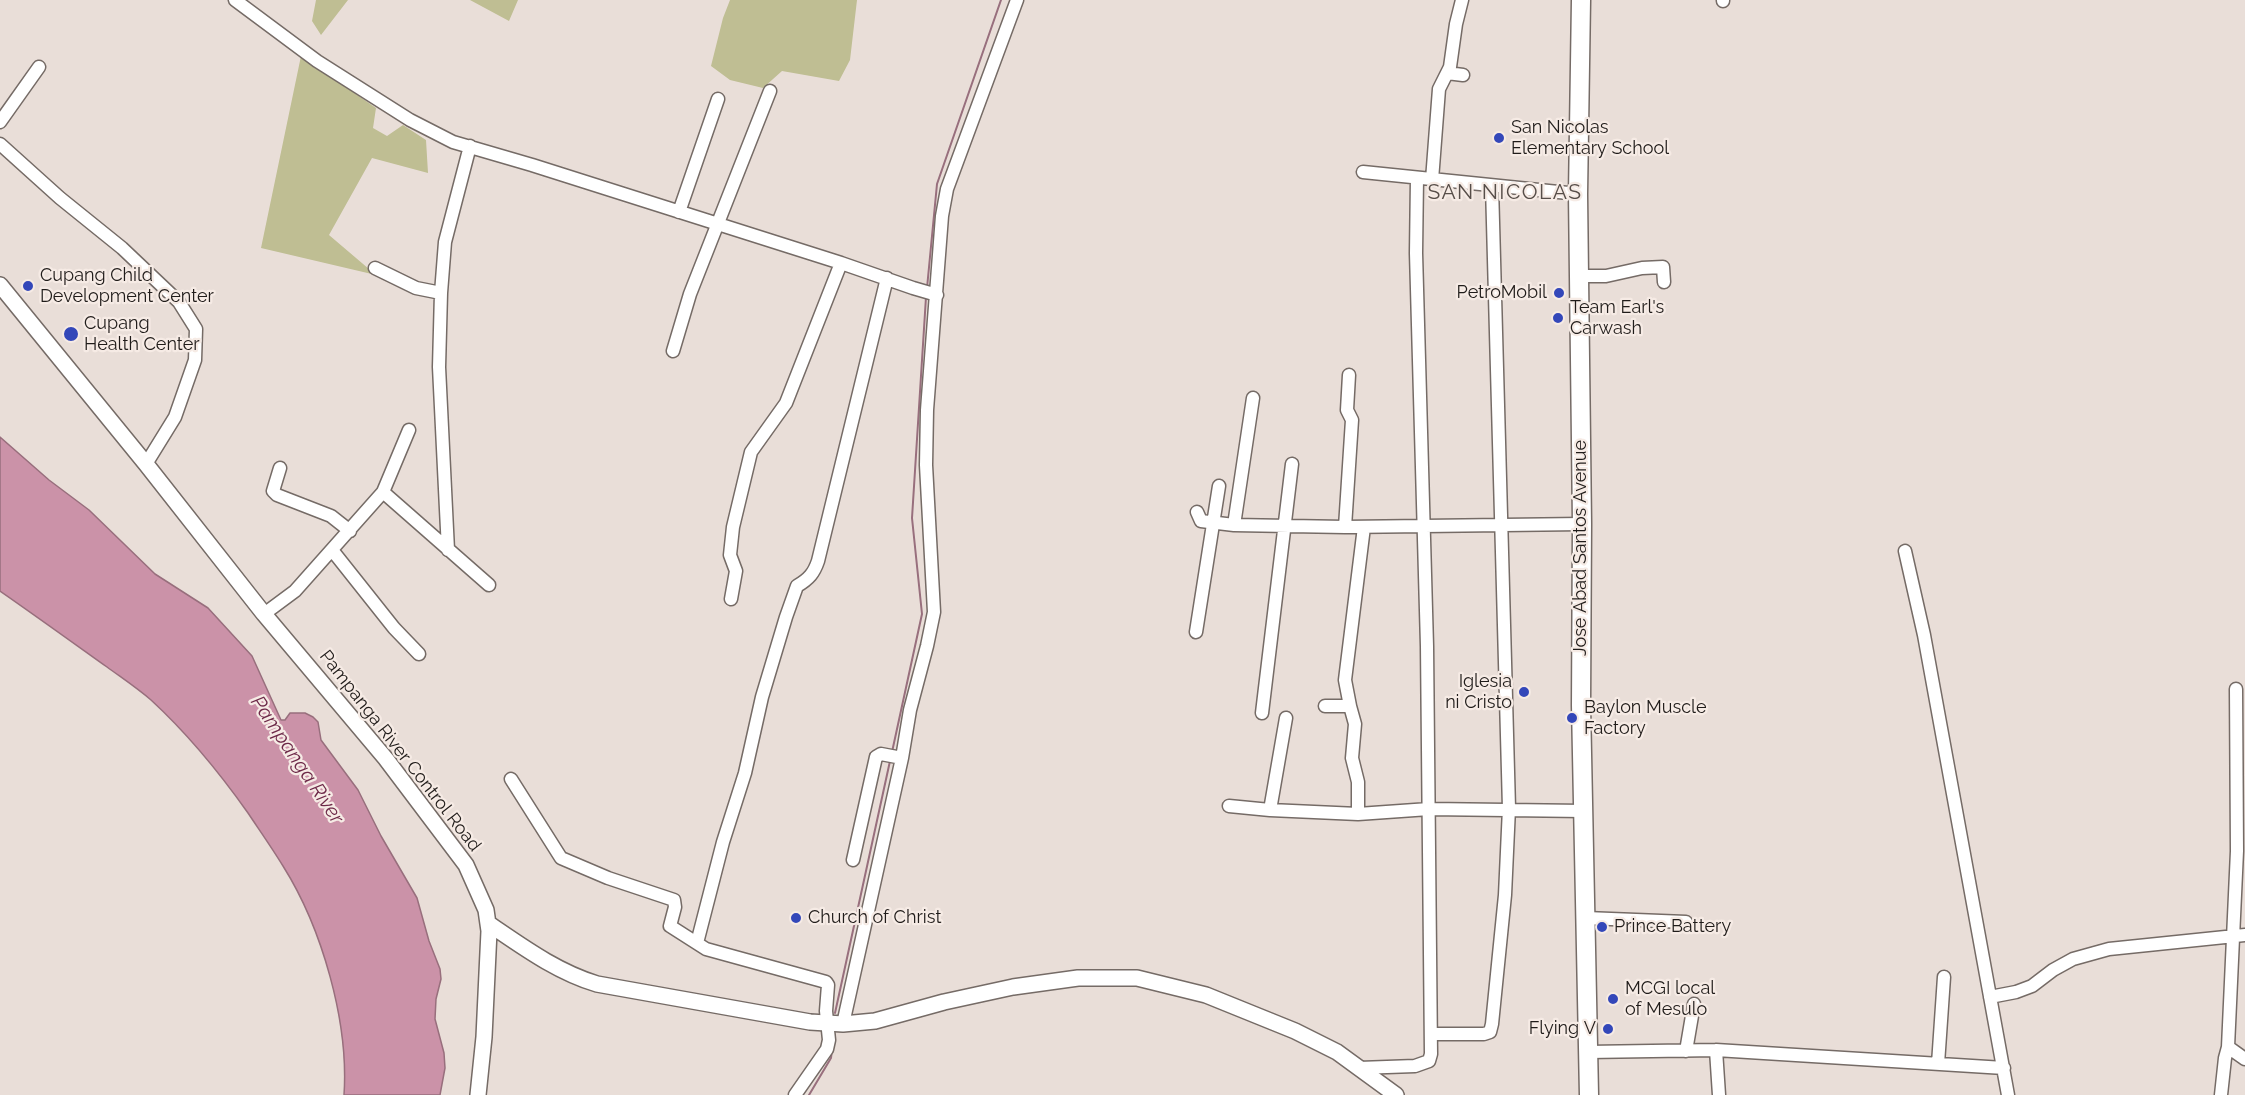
<!DOCTYPE html>
<html>
<head>
<meta charset="utf-8">
<style>
  body { margin:0 }
  canvas { display:block; background:#e9ded8 }
</style>
</head>
<body>
<canvas width="2245" height="1095"></canvas>
<script>
const context = document.querySelector('canvas').getContext('2d');
context.lineJoin = 'round';
function fillPath(path, color) {
  context.fillStyle = color;
  context.fill(path, 'evenodd');
}
function trace(path, color, width, dash) {
  context.strokeStyle = color;
  context.lineWidth = width;
  context.lineCap = dash ? 'butt' : 'round';
  context.setLineDash(dash || []);
  context.stroke(path);
}
function label(font, color, halo, rows, align = 'center') {
  context.font = font + ' Raleway,sans-serif';
  context.lineWidth = 4.5;
  context.setLineDash([]);
  context.textBaseline = 'middle';
  context.strokeStyle = halo;
  context.fillStyle = color;
  for (const [text, x, y, turn = 0] of rows) {
    context.save();
    context.translate(x, y);
    context.rotate((+turn || 0) * Math.PI / 180);
    context.textAlign = isNaN(turn) ? turn : align;
    if (halo) context.strokeText(text, 0, 0);
    context.fillText(text, 0, 0);
    context.restore();
  }
}
fillPath(new Path2D(`
  M316,0H348L321,35L312,21Z
  M470,0H518L509,21Z
  M730,0H857L850,60L839,81L782,71L763,88L730,80L711,66L723,18Z
  M301,56L376,108L373,128L387,136L403,125L426,140L428,173L372,158L329,235L376,275L261,248Z`), '#bfbe93');
const water = new Path2D(`
  M0,437L49,480L89,510L155,574L208,608L252,656L281,720H285L290,713H305L313,717L318,722L321,740L358,790L381,836L417,898L429,941L440,969L441,979L436,999L435,1019L444,1053L445,1068L440,1095H344C349,1022 322,928 283,866C272,848 260,831 248,813C219,772 188,734 151,700C137,688 122,678 107,667C72,642 36,616 0,591Z`);
fillPath(water, '#cb92a8');
trace(water, '#986f7d', 1.5);
trace(new Path2D(`
  M927,288L937,184L1001,0
  M892,752L922,614L912,518L926,297
  M835,1013L890,761
  M809,1095L831,1058L832,1050`), '#986f7d', 2);
const minor = new Path2D(`
  M235,0L317,61L410,120L453,142L532,165L841,263L913,288L937,295
  M1723,0V1
  M1447,73L1463,75
  M0,122L39,67
  M0,144L60,198L122,248L179,302L196,329L195,360L175,417L146,464
  M1363,172L1578,194
  M1432,180L1439,89L1450,67L1456,24L1462,0
  M679,212L718,99
  M375,268L416,288L441,293
  M1580,276H1606L1642,268L1663,267L1664,282
  M673,351L690,294L770,91
  M280,468L273,491L277,495L331,516L350,531
  M383,492L489,585
  M1197,512L1201,521L1234,525L1345,527L1582,524
  M1234,525L1253,398
  M1345,527L1352,420L1347,410L1349,375
  M332,550L394,628L419,654
  M448,550L439,367L441,293L445,242L470,146
  M1905,551L1924,635L2008,1095
  M731,599L736,571L730,555L733,527L751,452L786,403L841,263
  M264,614L295,591L383,492L409,430
  M1196,632L1219,486
  M1325,706H1350L1355,724L1352,758L1358,782V814
  M1350,706L1345,680L1364,527
  M1262,713L1292,464
  M511,779L561,858L608,878L674,900L675,907L670,926L706,949L826,982L828,985L826,1011L829,1040L827,1049L795,1095
  M1229,806L1270,810L1358,814L1429,809L1584,811
  M1270,810L1286,718
  M853,860L876,757L881,754L902,758
  M1586,918L1686,922
  M697,943L723,842L745,773L762,697L786,617L797,586C809,579 814,573 818,561L887,278
  M1990,997L2016,992L2032,986L2053,970L2073,959L2109,949L2245,935
  M843,1024L902,758L910,710L927,646L934,612L926,465L927,410L942,216L947,189L1017,0
  M1431,1034H1484L1490,1032L1492,1024L1505,895L1509,808L1492,186
  M2228,1047L2245,1059
  M1716,1050L1719,1095
  M1686,1051L1694,1004
  M1588,1052L1716,1050L2004,1068
  M1938,1064L1944,977
  M1359,1068L1415,1066L1429,1061L1431,1054L1427,646L1416,253L1417,178
  M2221,1095L2225,1058L2228,1047L2237,851L2236,689`);
const major = new Path2D(`
  M0,285L146,464L264,614L386,759L466,865L486,910L489,931L484,1037L478,1095
  M489,924C523,947 557,972 597,984L810,1022L843,1024L875,1021L944,1002L1013,987L1078,978H1137L1206,995L1295,1031L1337,1052L1396,1095`);
const highway = new Path2D(`
  M1581,0L1578,194L1582,524L1581,705L1589,1095`);
trace(minor, '#756b66', 15);
trace(major, '#756b66', 18);
trace(highway, '#756b66', 21);
trace(minor, '#fff', 12);
trace(major, '#fff', 15);
trace(highway, '#fff', 18);
for (const [x, y, r, color] of [
  [1499,138,6,"#3347b9"],
  [28,286,6,"#3347b9"],
  [1559,293,6,"#3347b9"],
  [1558,318,6,"#3347b9"],
  [71,334,8,"#3347b9"],
  [1524,692,6,"#3347b9"],
  [1572,718,6,"#3347b9"],
  [796,918,6,"#3347b9"],
  [1602,927,6,"#3347b9"],
  [1613,999,6,"#3347b9"],
  [1608,1029,6,"#3347b9"]
]) {
  const dot = new Path2D();
  dot.arc(x, y, r, 0, 2 * Math.PI);
  context.fillStyle = color;
  context.fill(dot);
  trace(dot, '#f6ebe5', 2);
}
label('18px', '#201c1a', '#f6ebe5', [
  ["San Nicolas",1511,128],
  ["Elementary School",1511,149],
  ["Cupang Child",40,276],
  ["Development Center",40,297],
  ["PetroMobil",1547,293,"right"],
  ["Team Earl's",1570,308],
  ["Carwash",1570,329],
  ["Cupang",84,324],
  ["Health Center",84,345],
  ["Iglesia",1512,682,"right"],
  ["ni Cristo",1512,703,"right"],
  ["Baylon Muscle",1584,708],
  ["Factory",1584,729],
  ["Church of Christ",808,918],
  ["Prince Battery",1614,927],
  ["MCGI local",1625,989],
  ["of Mesulo",1625,1010],
  ["Flying V",1596,1029,"right"]
], 'left');
label('18px', '#201c1a', '#f6ebe5', [
  ["Jose Abad Santos Avenue",1581,548,-90],
  ["Pampanga River Control Road",400,751,52]
]);
label('italic 20px', '#6d2948', '#f6ebe5', [
  ["Pampanga River",297,760,56]
]);
context.letterSpacing = '1.5px';
label('21px', '#574e49', '#f6ebe5', [
  ["SAN NICOLAS",1505,193]
]);
context.letterSpacing = '0px';
</script>
</body>
</html>
